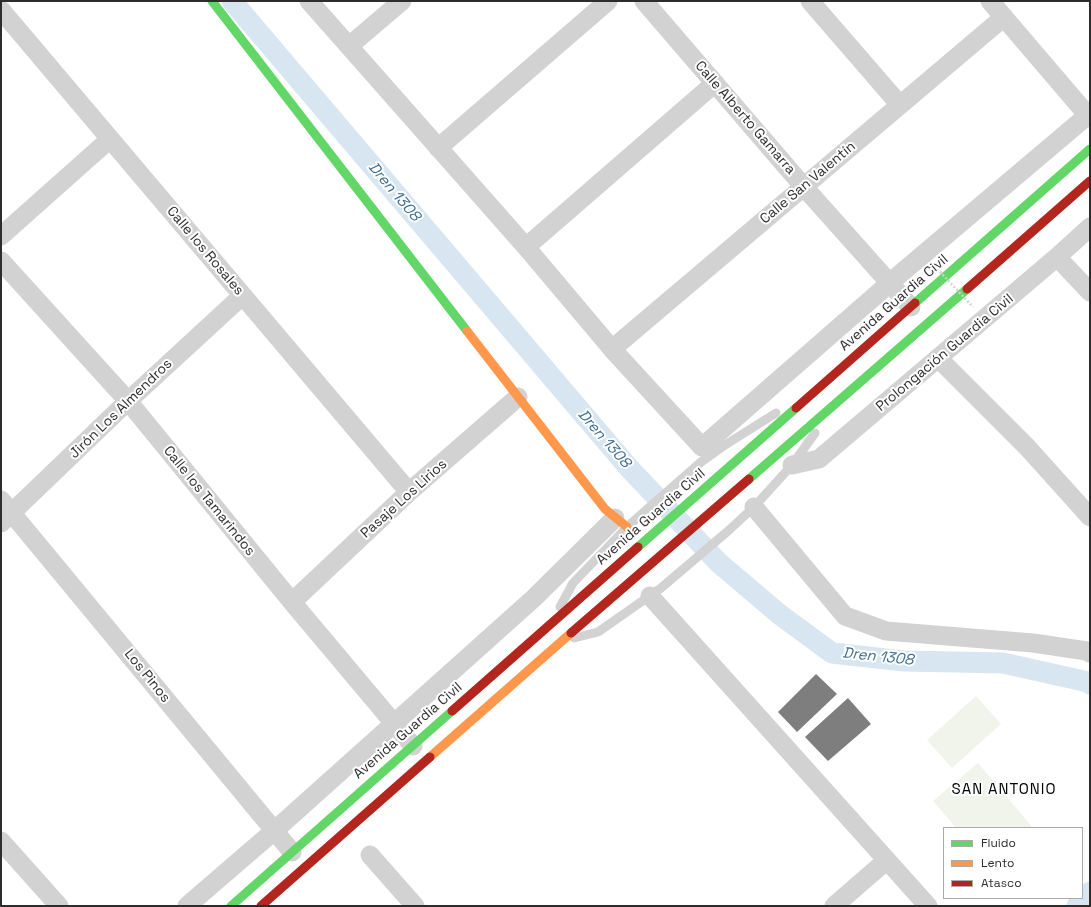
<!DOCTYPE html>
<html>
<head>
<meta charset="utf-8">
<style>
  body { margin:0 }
  #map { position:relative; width:1091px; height:907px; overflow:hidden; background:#fff; font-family:"Space Grotesk",sans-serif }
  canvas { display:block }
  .frame { position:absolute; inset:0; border:2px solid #2d2d2d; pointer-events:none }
  .legend { position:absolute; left:943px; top:827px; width:140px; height:72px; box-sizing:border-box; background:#fff; border:1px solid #ababab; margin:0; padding:5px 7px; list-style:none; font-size:12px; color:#2d2d2d }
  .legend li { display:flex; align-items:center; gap:8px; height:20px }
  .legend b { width:20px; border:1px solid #ababab }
</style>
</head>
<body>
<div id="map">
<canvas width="1091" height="907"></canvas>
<div class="frame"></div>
<ul class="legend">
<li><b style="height:5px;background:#63d668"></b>Fluido</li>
<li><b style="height:5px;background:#ff974d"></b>Lento</li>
<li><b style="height:5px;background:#b3261e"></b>Atasco</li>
</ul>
</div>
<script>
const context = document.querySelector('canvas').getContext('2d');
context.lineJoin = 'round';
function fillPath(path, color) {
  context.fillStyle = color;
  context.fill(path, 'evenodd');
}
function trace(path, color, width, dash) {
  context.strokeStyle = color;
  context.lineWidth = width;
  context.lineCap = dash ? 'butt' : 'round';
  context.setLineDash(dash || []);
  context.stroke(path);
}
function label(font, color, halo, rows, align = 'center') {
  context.font = font + ' "Space Grotesk",sans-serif';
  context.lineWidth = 4;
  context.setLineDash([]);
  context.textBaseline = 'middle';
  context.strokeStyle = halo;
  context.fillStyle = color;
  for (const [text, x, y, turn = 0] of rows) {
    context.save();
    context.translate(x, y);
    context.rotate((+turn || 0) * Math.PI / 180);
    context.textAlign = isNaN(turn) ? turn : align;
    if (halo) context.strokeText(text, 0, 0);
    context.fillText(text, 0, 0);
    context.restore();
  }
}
fillPath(new Path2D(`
  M976,696L1001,724L952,768L927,740Z
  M978,763L1033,828H956L933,801Z`), '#f0f4eb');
trace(new Path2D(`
  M232,1L629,468L719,563L779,614L832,653L904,661L1003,663L1088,682L1090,684
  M1077,906L1090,892`), '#d8e6f1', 21);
fillPath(new Path2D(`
  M816,674L837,694L797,732L778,712Z
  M848,698L871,724L828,761L805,737Z`), '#7e7e7e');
trace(new Path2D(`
  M560,607L573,583L627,527L701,462L725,445L776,413
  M574,638L598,632L661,588L728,531L754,507L792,465L815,433`), '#d2d2d2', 9);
trace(new Path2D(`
  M309,1L526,247L612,349L702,447L899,275L1088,115
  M644,1L804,187L911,307
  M810,1L900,105
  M990,1L1090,118
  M1,10L409,492
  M349,46L402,1
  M438,148L608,1
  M1,236L110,139
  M526,247L715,83
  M1057,257L1090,292
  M1,261L128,401L292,602L413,746
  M612,349L1004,17
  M938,358L1027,447L1090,517
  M792,465L819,459L1057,257L1090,227
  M1,500L292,852
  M754,507L845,616L886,631L1033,643L1087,651L1090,653
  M1,523L128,401L242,296
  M650,596L928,906
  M292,602L409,492L518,397
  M1,841L59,906
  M370,855L415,906
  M187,906L274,831L534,598L615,518
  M834,906L887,860`), '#d2d2d2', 19);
trace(new Path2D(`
  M212,1L467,331
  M915,303L1090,149
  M749,479L967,289
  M638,547L796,408
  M231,906L452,711`), '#63d668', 9);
trace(new Path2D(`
  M467,331L605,509L627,527
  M430,757L571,633`), '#ff974d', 9);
trace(new Path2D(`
  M967,289L1090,181
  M796,408L915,303
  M571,633L749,479
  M452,711L638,547
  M261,906L430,757`), '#b3261e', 9);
trace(new Path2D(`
  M929,260L973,307`), '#d2d2d2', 2.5, [2, 2]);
label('14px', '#2d2d2d', '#fff', [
  ["Calle Alberto Gamarra",745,118,49],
  ["Calle San Valentín",808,183,-40],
  ["Calle los Rosales",205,251,50],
  ["Avenida Guardia Civil",894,303,-41],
  ["Prolongación Guardia Civil",945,353,-40],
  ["Jirón Los Almendros",121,409,-44],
  ["Pasaje Los Lirios",404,499,-42],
  ["Calle los Tamarindos",209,501,51],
  ["Avenida Guardia Civil",651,517,-41],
  ["Los Pinos",147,676,51],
  ["Avenida Guardia Civil",408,731,-41]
]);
label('italic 15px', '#3b6c90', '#fff', [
  ["Dren 1308",394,192,50],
  ["Dren 1308",604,439,49],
  ["Dren 1308",878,657,6]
]);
context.letterSpacing = '1px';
label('15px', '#000', '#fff', [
  ["SAN ANTONIO",1004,790]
]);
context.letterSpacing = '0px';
</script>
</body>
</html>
